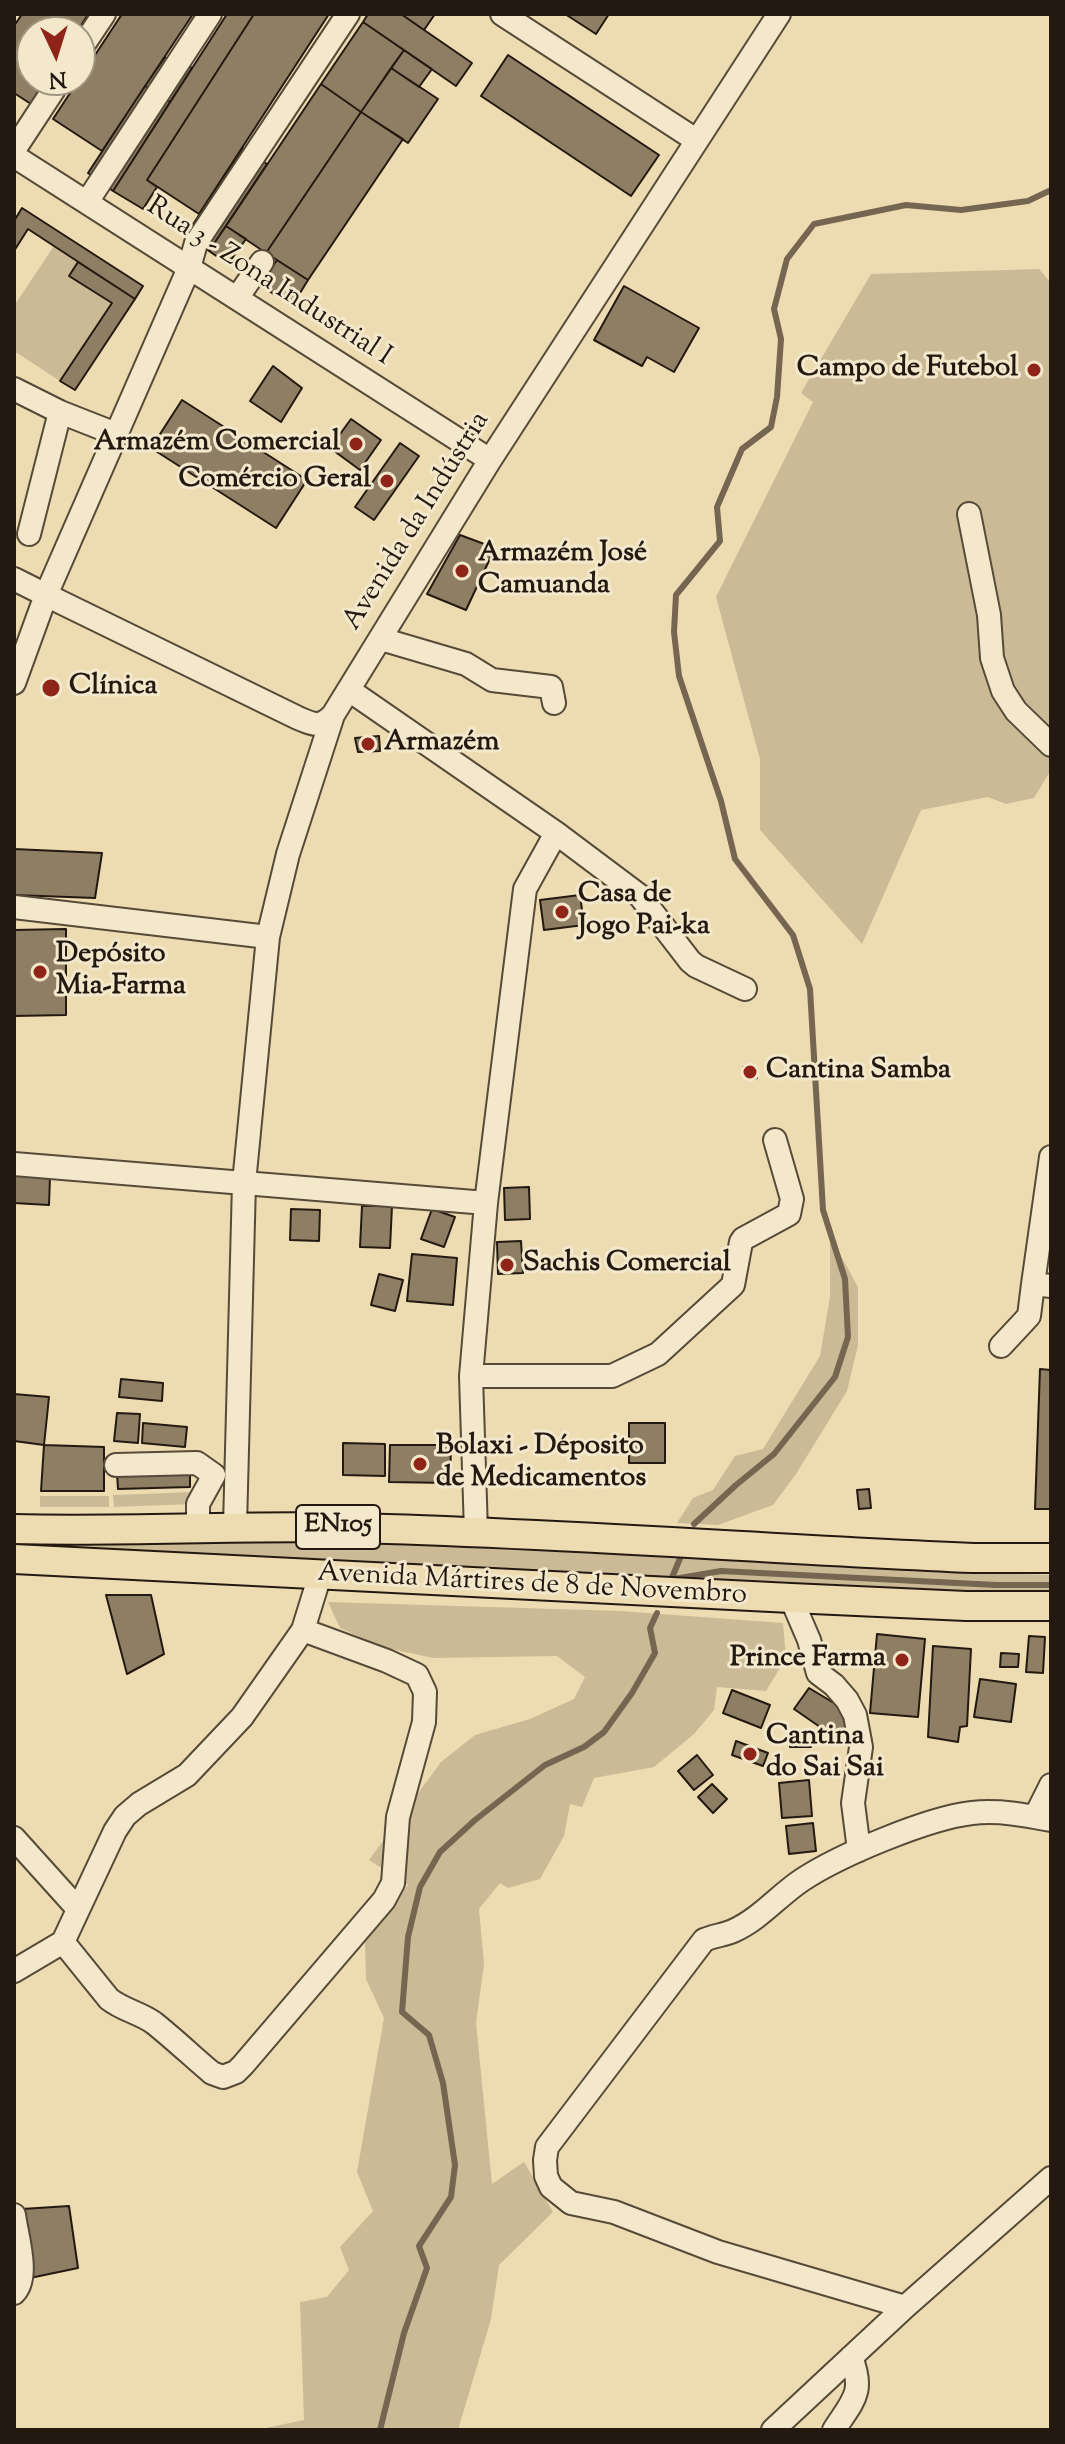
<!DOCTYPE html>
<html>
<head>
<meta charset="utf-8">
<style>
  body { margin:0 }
  #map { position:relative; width:1065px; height:2444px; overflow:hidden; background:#eddbb1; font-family:"Sorts Mill Goudy",serif }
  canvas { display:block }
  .frame { position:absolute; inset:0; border:16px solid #241910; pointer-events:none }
  .north { position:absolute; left:16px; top:16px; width:80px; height:80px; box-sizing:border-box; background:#f3e8cc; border:2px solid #a09581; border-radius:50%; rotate:176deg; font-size:22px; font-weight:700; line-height:32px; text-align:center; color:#241910 }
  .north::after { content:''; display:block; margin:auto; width:28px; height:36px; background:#8f2418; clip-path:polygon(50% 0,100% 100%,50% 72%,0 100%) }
</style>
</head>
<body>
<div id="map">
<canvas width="1065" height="2444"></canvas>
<div class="frame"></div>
<div class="north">N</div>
</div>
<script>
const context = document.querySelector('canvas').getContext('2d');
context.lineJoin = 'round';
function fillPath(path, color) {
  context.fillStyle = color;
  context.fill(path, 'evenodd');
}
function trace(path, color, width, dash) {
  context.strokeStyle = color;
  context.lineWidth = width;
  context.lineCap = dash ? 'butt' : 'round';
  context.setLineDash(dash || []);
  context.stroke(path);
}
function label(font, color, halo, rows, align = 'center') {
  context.font = font + ' "Sorts Mill Goudy",serif';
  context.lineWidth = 6;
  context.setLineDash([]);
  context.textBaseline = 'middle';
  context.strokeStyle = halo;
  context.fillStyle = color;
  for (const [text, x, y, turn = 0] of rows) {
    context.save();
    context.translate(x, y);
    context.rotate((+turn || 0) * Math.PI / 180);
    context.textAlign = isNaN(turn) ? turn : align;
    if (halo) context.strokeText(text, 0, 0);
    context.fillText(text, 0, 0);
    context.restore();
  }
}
fillPath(new Path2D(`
  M54,246L78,262L70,276L112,303L60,381L14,351V306Z
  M1039,269L1051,283V770L1034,798L1006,804L988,797L921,810L862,944L760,830V759L716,597L813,402L801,393L871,274Z
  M830,1236L858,1287V1345L847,1391L796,1474L773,1505L718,1525L677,1523L693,1498L713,1490L735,1456L763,1449L820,1356L830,1297Z
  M193,1492V1504L114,1507L113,1495Z
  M40,1496H109V1507H40Z
  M316,1535L944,1572L1051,1575V1591L944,1590L692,1581L14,1545L139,1543Z
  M328,1602L620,1611L783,1623L786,1658L766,1691L717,1687L714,1710L694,1734L654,1767L594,1778L582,1807L570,1804L564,1836L540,1879L508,1888L500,1883L479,1909L484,1964L476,2023L492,2184L524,2162L553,2212L499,2265L491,2319L458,2430H256L304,2420L300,2302L327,2297L349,2270L340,2247L373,2211L357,2172L384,2018L366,1979L365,1941L408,1885L369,1860L441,1762L475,1735L530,1719L574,1699L585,1677L557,1656L433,1658L382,1647L340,1628Z`), '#cbba96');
trace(new Path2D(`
  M694,1524L736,1485L774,1454L835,1377L848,1337L845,1279L823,1210L810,989L793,935L735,859L721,801L679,676L674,632L676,595L720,541L717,507L742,449L771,427L777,397L781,339L774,309L787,259L814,224L906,205L961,210L1028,201L1051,190
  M674,1579L721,1571L996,1585H1051
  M671,1580L681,1556
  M380,2430L404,2333L427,2268L419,2246L451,2197L455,2165L443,2083L429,2035L402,2012L408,1937L420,1887L440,1852L475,1820L545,1765L584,1747L604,1732L632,1693L655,1653L650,1628L657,1613`), '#746650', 6);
const building = new Path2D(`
  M22,14H84L87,16L77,32H32V80H46L31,104L14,93V26Z
  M122,14H193L102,151L53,119Z
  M227,14H254L147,180L157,187L143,209L113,191Z
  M254,14H329L199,214L147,180Z
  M368,14H401L472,63L456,86L363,22Z
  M401,14H435L424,30Z
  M565,14H609L596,34Z
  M363,22L404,50L361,112L321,84Z
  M404,50L432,69L419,87L391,68Z
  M508,55L659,155L631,196L481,96Z
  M165,57L177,65L158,94L145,86Z
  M180,60L192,68L170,102L158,94Z
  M391,68L438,99L408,143L361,112Z
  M321,84L361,112L266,253L226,226Z
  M145,86L170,102L113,191L88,173Z
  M361,112L403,139L308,280L266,253Z
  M243,148L267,164L209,251L186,235Z
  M22,208L143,286L135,299L28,229L14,251V221Z
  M226,226L246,239L228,264L209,251Z
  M277,260L308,280L292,306L260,285Z
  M78,262L135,299L75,390L60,381L112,303L69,276Z
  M624,286L699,328L674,372L647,357L642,366L594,340Z
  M273,366L302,388L281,422L250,401Z
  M182,400L307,480L276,528L151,448Z
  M351,419L381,440L360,470L330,448Z
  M400,443L419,456L374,520L355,507Z
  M460,535L495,548L466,610L427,594Z
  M379,736L380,751L358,752L355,738Z
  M14,849L102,853L95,898L14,895Z
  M580,895L584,925L544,930L540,900Z
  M66,929V1015L14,1016V930Z
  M751,1064L757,1078L750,1080L743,1067Z
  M14,1174L50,1177L49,1205L14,1203Z
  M529,1187L530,1219L505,1220L504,1188Z
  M362,1206H392L390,1248L360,1247Z
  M291,1209L320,1210L319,1241L290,1240Z
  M432,1209L455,1217L444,1247L421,1239Z
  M521,1241L523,1273L498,1274L497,1242Z
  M412,1254L457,1258L453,1305L407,1301Z
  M379,1274L403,1280L395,1311L371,1305Z
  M1040,1369L1051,1370V1509H1035Z
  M121,1379L163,1383L162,1401L119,1397Z
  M14,1394L49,1397L44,1445L14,1441Z
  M117,1413L140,1414L138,1443L114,1441Z
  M143,1423L187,1427L185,1447L142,1443Z
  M629,1423H665V1463H629Z
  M343,1443L385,1444V1476L343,1475Z
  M44,1445L104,1447V1491H41Z
  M390,1445H451L450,1483L389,1482Z
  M190,1472V1487L118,1489L117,1474Z
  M869,1489L871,1508L859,1509L857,1490Z
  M106,1595H151L164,1654L127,1674Z
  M877,1634L925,1639L918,1717L870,1713Z
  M1029,1636L1045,1637L1043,1673L1026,1672Z
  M933,1646L971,1649L967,1726L960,1727L958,1742L928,1737Z
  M1001,1653L1019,1654L1018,1667H1000Z
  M980,1679L1016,1684L1011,1722L974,1717Z
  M809,1688L844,1709L850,1736H833L794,1709Z
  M732,1690L770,1705L761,1728L723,1713Z
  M790,1733H811V1747H790Z
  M736,1741L768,1753L763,1766L732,1755Z
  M697,1755L713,1775L694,1790L678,1771Z
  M809,1780L812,1816L782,1818L779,1783Z
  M712,1784L727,1799L713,1813L698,1797Z
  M813,1823L816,1851L789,1854L786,1826Z
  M69,2206L78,2268L30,2278L22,2209Z`);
fillPath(building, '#8d7e64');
trace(building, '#241910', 2);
const minor = new Path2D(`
  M502,14L696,140
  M80,50L104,14
  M14,150L60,80
  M14,156L490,460
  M87,202L210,14
  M237,298L262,262
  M14,389L60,412L116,434
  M969,514L989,615L992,658L1003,691L1016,711L1051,745
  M29,534L60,412
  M14,579L46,595L189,268L196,243L348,14
  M381,639L466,664L492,680L551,687L554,703
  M14,683L46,595L298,718C314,725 320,728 333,715L490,460L779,14
  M349,690L556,833L525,889L486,1203L471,1376L476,1532
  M556,833L640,896L690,961L696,966L745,989
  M14,907L268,937
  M14,1164L486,1203
  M1033,1284L1051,1157
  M1001,1346L1029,1316L1033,1284L1051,1286
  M471,1376H612L658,1354L733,1285L741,1242L743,1239L789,1214L792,1199L775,1140
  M116,1465L197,1463L214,1475L198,1504V1527
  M235,1526L244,1183L268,937L288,854L333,715
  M791,1598L809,1640L818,1673L834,1685L847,1700L855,1715L861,1747L853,1803L859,1850
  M1035,1817L1051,1785
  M14,1838L78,1909
  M63,1942L109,1999C123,2010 140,2013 154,2023C174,2039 193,2057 212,2073L223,2077L236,2072L243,2065L384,1900L393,1883L398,1817L424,1722L425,1692L417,1675L387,1661L303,1630
  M14,1971L63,1942L115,1831L125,1816L139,1804L187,1775L242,1717L303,1630L320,1575
  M14,2215C17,2237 30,2277 14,2293
  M905,2307L718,2252L614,2212L571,2203L551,2187L546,2176L545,2160L547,2147L704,1940C713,1936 724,1935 733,1931C760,1919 778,1896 802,1880C840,1855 928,1818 972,1813C999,1810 1025,1815 1051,1820
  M773,2430L905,2307L1051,2178
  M834,2430C853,2400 865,2393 851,2357`);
const major = new Path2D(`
  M14,1529C127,1532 241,1525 354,1528C560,1533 767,1549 973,1558H1051
  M14,1559L791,1598L966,1606H1051`);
trace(minor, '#564a38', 26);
trace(major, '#241910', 32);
trace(minor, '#f3e8cc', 22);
trace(major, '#eddbb1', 28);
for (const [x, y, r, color] of [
  [1034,370,8,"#8f2418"],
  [356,444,8,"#8f2418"],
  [387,481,8,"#8f2418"],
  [462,571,8,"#8f2418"],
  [51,688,10,"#8f2418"],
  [368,744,8,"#8f2418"],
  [562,912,8,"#8f2418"],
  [40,972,8,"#8f2418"],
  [750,1072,8,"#8f2418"],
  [507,1265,8,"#8f2418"],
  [420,1464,8,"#8f2418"],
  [902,1660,8,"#8f2418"],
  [750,1754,8,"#8f2418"]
]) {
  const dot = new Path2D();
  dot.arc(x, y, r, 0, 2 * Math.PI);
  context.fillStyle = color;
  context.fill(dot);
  trace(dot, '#f3e8cc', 3);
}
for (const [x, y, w] of [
  [338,1527,84]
]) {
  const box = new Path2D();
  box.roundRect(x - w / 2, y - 22, w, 44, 6);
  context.fillStyle = '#f3e8cc';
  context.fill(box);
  trace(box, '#241910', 2);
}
label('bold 26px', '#241910', null, [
  ["EN105",338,1527]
]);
label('28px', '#241910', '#f3e8cc', [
  ["Rua 3 - Zona Industrial I",268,283,33],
  ["Avenida da Indústria",418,522,-58],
  ["Avenida Mártires de 8 de Novembro",532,1586,3]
]);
label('bold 28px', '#241910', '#f3e8cc', [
  ["Campo de Futebol",1018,370,"right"],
  ["Armazém Comercial",340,444,"right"],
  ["Comércio Geral",371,481,"right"],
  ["Armazém José",478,555],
  ["Camuanda",478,587],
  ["Clínica",69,688],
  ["Armazém",384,744],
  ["Casa de",578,896],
  ["Jogo Pai-ka",578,928],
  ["Depósito",56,956],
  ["Mia-Farma",56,988],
  ["Cantina Samba",766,1072],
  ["Sachis Comercial",523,1265],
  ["Bolaxi - Déposito",436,1448],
  ["de Medicamentos",436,1480],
  ["Prince Farma",886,1660,"right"],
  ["Cantina",766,1738],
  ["do Sai Sai",766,1770]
], 'left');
</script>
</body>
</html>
